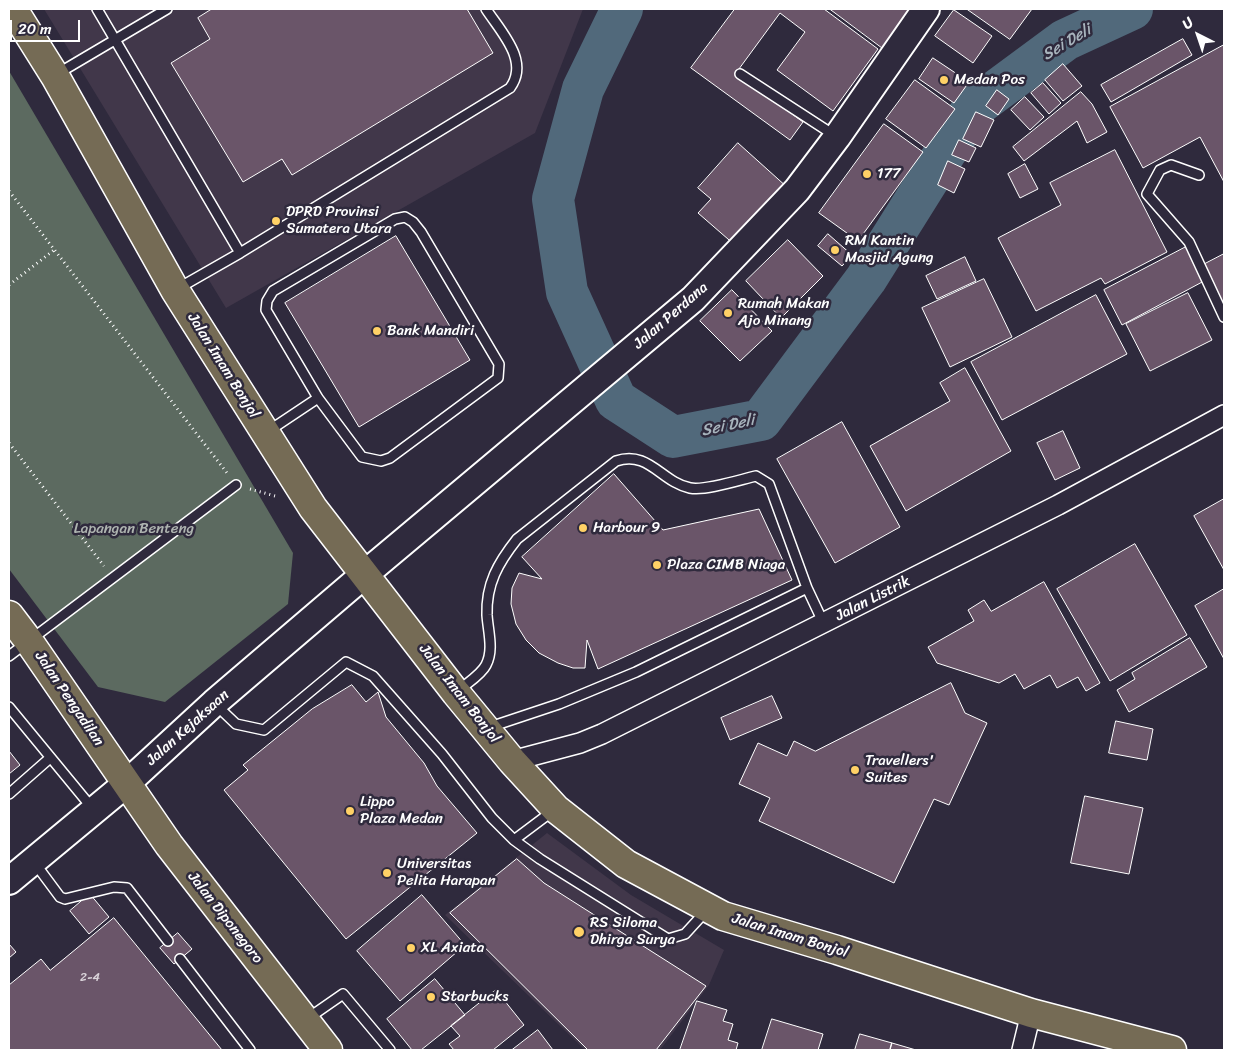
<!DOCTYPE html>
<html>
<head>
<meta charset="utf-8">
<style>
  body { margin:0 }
  #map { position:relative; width:1233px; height:1059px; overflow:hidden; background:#2f2a3d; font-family:Sriracha,sans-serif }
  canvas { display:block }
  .frame { position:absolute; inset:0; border:10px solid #fff; pointer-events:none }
  .north { position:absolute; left:1173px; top:10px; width:50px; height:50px; -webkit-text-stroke:4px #2f2a3d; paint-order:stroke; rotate:319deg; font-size:14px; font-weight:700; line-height:20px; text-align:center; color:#fff }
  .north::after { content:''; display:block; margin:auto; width:18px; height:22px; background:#fff; clip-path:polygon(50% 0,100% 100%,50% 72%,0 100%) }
  .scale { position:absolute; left:10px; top:20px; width:70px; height:22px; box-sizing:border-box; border:2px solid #fff; border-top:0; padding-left:6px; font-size:15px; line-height:18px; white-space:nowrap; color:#fff; -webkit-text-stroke:4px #2f2a3d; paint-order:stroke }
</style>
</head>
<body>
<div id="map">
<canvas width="1233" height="1059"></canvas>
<div class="frame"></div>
<div class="north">U</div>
<div class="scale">20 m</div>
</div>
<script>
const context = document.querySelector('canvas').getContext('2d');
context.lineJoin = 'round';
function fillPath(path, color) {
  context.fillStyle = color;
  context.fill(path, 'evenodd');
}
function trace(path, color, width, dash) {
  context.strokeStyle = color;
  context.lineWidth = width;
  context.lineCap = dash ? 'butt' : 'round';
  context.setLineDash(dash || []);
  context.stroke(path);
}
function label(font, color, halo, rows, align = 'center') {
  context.font = font + ' Sriracha,sans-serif';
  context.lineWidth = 5;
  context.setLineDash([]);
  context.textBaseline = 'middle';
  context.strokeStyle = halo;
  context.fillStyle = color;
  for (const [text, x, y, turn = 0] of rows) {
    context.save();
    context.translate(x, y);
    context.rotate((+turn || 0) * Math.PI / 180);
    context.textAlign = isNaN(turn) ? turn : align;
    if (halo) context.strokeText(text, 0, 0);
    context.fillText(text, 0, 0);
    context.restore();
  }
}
fillPath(new Path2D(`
  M44,9H583L535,133L226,308Z
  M547,833L631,895L724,950L709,985L660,1050H585L445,915Z`), '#41374a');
fillPath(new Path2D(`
  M9,71L293,553L288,604L165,702L98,687L9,569Z`), '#5c6a60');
trace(new Path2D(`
  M622,9L583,89L553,199L567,292L616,400L673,437L761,420L866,279L973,108L1065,40L1132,9`), '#51697b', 42);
const building = new Path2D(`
  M212,9H467L493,53L292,175L282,159L243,182L171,63L210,39L198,18Z
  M735,9H824L878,49L833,111L777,70L805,32L780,13L736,73L803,122L790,140L691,68Z
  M830,9H914L884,49Z
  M967,9H1032L1010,39Z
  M954,10L992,36L973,63L935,36Z
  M1183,39L1192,55L1111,102L1101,85Z
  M1224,45V182L1200,137L1143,168L1110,107Z
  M933,58L969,82L954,103L919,79Z
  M1063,64L1082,86L1063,101L1045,80Z
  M915,80L955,109L926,148L886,119Z
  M1043,83L1061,103L1049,114L1031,93Z
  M997,90L1009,99L998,115L986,106Z
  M1081,92L1092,104L1107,132L1087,143L1077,121L1024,161L1013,147Z
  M1025,97L1044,117L1030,130L1011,110Z
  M976,112L994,120L981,147L963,139Z
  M884,124L923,152L858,241L819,213Z
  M959,140L976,148L969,162L952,155Z
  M738,143L788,188L736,246L698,213L711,199L698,188Z
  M1115,150L1167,252L1105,284L1101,278L1036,311L998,238L1061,205L1050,183Z
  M948,161L965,169L954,193L938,185Z
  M1025,164L1038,189L1020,198L1008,174Z
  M828,234L852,255L842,266L818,246Z
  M396,236L470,360L359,427L285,303Z
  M788,240L823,276L781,318L746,281Z
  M1186,247L1204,281L1122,325L1104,290Z
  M1224,254V305L1203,265Z
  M965,257L976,281L937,299L926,276Z
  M984,279L1012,337L950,367L922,308Z
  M732,290L772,331L740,361L700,321Z
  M1188,293L1212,340L1150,371L1126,324Z
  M1096,295L1127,354L1002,420L971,362Z
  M965,368L1011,451L906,511L870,446L950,401L940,383Z
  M842,422L900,527L835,563L777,459Z
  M1063,431L1080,468L1055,480L1037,443Z
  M614,474L663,530L759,509L792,580L598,669L587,640L585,668H573L558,663L539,653L526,640L516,624L511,604L512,588L519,573L542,579L522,557Z
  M1224,499V570L1194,516Z
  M1135,544L1187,635L1110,681L1057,589Z
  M1044,582L1100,683L1086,691L1078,677L1057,688L1050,675L1024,689L1015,674L999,683L937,663L928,647L974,621L968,610L984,600L991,611Z
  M1224,589V659L1195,606Z
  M1190,638L1207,667L1129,712L1117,690L1135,679L1132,673Z
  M951,683L965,713L987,723L949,805L934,799L894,883L759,821L770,798L739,784L758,743L787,756L794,741L815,751Z
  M352,685L366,702L378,692L386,717L424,763L437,786L477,833L346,939L224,790L248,770L243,765L312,709Z
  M772,696L782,718L730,740L721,718Z
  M1116,721L1153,729L1147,760L1109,753Z
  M9,751L20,765L9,774Z
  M1085,796L1143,808L1129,874L1071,863Z
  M517,859L544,883L706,986L656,1050H588L450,913Z
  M90,894L109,917L89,934L70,911Z
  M422,895L465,945L400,1001L357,951Z
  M114,918L222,1050H9V985L41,959L50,970Z
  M178,933L192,949L174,964L160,948Z
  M9,944L16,952L9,958Z
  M435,979L465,1015L421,1050H412L387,1019Z
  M496,990L524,1025L493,1050H454L449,1044L460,1036L451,1026Z
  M697,1001L727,1010L723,1021L733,1024L728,1040L738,1043L736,1050H680Z
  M772,1019L823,1034L818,1050H762Z
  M538,1030L553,1050H512Z
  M860,1034L892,1043L890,1050H855Z
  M892,1043L916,1050H890Z`);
fillPath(building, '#6a5569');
trace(building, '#fff', 1);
const lane = new Path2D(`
  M97,9L240,253
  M57,74L167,9
  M740,74L834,135
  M1199,175L1171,165L1160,170L1147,194L1189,242L1224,317
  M405,217L413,222L421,232L499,364L498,378L390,458L381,461L362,457L318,398L266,310L267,301L273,291L395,219Z
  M177,289L240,253L510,88C530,61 501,32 486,9
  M267,432L318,398
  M9,656L236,485
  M458,691C467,683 481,675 486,665C494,650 488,631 487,615C486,584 498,563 517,539L616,461C649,450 661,482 690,488C706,491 739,480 756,476L769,484L807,588L824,624
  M216,705L236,724L264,730L346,662L373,676L442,754L492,818L514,840L540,859L668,939L685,934L706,911
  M9,707L93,809
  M490,727L559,704L636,672L807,588
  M9,794L50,758
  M514,840L554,810
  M34,862L60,897L65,899L114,887L127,888L168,941
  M180,959L250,1050
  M307,1019L343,994L390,1050`);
const street = new Path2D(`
  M512,761L580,743L602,734L1058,505L1224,415
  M1022,1050L1031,1013`);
const secondary = new Path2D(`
  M9,881L126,784L214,703L365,574L693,299L797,190L837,137L926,9`);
const primary = new Path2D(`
  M13,9L55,76L175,290L313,508L456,693L512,761L556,809L626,864L723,916L837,950L1031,1013L1172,1050
  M9,615L28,640L169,845L328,1050`);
trace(lane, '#fff', 12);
trace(street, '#fff', 22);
trace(secondary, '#fff', 30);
trace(primary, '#fff', 31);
trace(new Path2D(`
  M9,191L227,473
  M9,285L54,250
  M9,443L104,566
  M250,489L275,496`), '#fff', 3, [1, 4]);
trace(lane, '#2f2a3d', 9);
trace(street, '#2f2a3d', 19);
trace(secondary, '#2f2a3d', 26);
trace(primary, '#756b55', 28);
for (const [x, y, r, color] of [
  [944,80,5,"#ffd166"],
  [867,174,5,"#ffd166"],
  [276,221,5,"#ffd166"],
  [835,250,5,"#ffd166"],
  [728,313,5,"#ffd166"],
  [377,331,5,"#ffd166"],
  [583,528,5,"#ffd166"],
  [657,565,5,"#ffd166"],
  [855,770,5,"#ffd166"],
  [350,811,5,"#ffd166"],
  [387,873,5,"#ffd166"],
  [579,932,6,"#ffd166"],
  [411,948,5,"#ffd166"],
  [431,997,5,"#ffd166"]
]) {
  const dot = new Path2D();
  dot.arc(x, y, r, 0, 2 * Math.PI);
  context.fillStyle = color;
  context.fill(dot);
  trace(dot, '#2f2a3d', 2);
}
label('12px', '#dad4da', null, [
  ["2-4",90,978]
]);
label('15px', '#fff', '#2f2a3d', [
  ["Medan Pos",954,80],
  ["177",877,174],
  ["DPRD Provinsi",286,212],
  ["Sumatera Utara",286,229],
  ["RM Kantin",845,241],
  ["Masjid Agung",845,258],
  ["Rumah Makan",738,304],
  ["Ajo Minang",738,321],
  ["Bank Mandiri",387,331],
  ["Harbour 9",593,528],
  ["Plaza CIMB Niaga",667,565],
  ["Travellers'",865,761],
  ["Suites",865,778],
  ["Lippo",360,802],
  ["Plaza Medan",360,819],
  ["Universitas",397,864],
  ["Pelita Harapan",397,881],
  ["RS Siloma",590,923],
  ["Dhirga Surya",590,940],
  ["XL Axiata",421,948],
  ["Starbucks",441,997]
], 'left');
label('15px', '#fff', '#2f2a3d', [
  ["Jalan Perdana",671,316,-41],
  ["Jalan Imam Bonjol",223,366,58],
  ["Jalan Listrik",873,599,-27],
  ["Jalan Imam Bonjol",459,694,52],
  ["Jalan Pengadilan",69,699,56],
  ["Jalan Kejaksaan",188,728,-42],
  ["Jalan Diponegoro",225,918,52],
  ["Jalan Imam Bonjol",790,936,17]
]);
label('15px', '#aeb4b0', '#2f2a3d', [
  ["Lapangan Benteng",134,529]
]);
label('italic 16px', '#a8b4bd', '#2f2a3d', [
  ["Sei Deli",1067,43,-31],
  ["Sei Deli",728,426,-12]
]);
</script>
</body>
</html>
